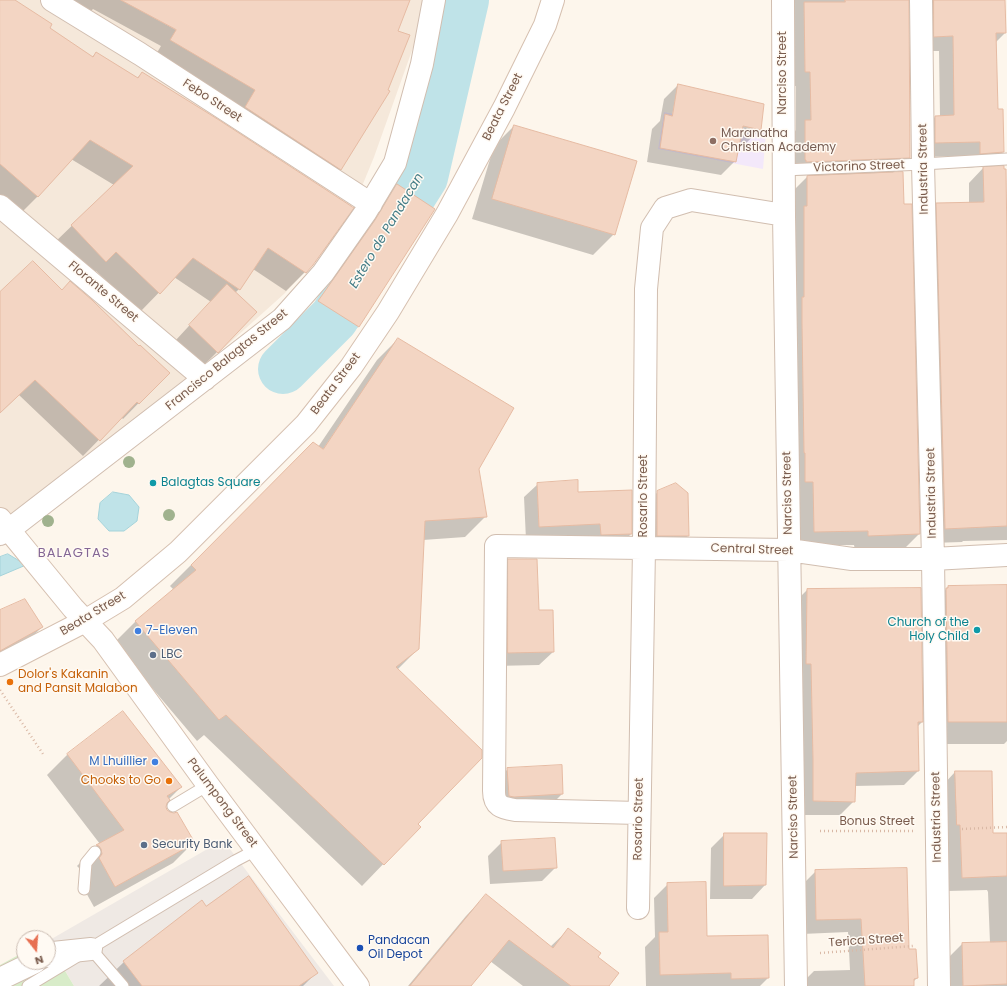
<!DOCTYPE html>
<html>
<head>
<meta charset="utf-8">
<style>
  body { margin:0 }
  #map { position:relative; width:1007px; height:986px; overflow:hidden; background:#fdf6ec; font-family:Poppins,sans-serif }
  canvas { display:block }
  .north { position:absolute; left:16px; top:930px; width:40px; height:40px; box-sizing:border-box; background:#fffaf3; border:1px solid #cabbb1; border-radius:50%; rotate:163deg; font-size:11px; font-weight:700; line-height:16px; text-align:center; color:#7a5c4d }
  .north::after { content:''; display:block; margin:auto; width:14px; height:18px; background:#e76f51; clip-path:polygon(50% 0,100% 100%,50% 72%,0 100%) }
</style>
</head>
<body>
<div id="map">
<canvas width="1007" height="986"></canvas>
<div class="north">N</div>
</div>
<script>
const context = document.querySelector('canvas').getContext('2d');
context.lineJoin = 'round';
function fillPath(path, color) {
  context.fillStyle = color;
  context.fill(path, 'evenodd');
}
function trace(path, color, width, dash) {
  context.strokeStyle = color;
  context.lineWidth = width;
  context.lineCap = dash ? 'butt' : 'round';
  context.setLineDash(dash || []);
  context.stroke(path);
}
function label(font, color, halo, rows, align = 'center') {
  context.font = font + ' Poppins,sans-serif';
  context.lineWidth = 3;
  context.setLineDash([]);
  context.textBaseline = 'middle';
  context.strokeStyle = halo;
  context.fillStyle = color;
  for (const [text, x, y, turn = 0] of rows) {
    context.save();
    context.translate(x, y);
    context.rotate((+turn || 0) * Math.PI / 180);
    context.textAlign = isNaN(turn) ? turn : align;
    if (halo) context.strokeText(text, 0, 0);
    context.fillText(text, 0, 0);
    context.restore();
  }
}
fillPath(new Path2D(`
  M0,0H430L374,157L358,196L328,247L284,294L216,355L43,491L0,547Z`), '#f5e8da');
fillPath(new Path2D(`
  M223,840L334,986H74L48,941Z`), '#efe9e4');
fillPath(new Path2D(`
  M664,112L766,133L763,169L658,149Z`), '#f3e8fa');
fillPath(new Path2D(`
  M48,942L74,986H0V965L24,952V962H48Z`), '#d8ecc9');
const water = new Path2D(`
  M113,492L129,495L139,507L137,521L124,531H109L98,519L100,503Z
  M8,554L26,565L0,576V557Z`);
fillPath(water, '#bfe3e8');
trace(water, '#a5d3da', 1);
fillPath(new Path2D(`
  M0,0H7L92,57L96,53L137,78L142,73L305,272L286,291L253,269L239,289L235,293L217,352L203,366L176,340L211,302L174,277L140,312L96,271L86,280L52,245L114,185L71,159L37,197L18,216L0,199Z
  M68,0H409L340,169L324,185L155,56L161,46L93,9L86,16Z
  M790,0H1004L1005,33L996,42L997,110L1003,152L986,168L1007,280V540L963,541L962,542L931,543L922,219L937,204H969V183L985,166L966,168V156L921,157V131L935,117H940L939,51H920L913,4L908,2L909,157L893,173L919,534L905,548L855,550L854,545H800L793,191L809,175L792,176L791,136L796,130V86H791Z
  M678,85L760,130L746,143L739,142L735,161L721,175L647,162L652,129L660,121L664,99Z
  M514,126L614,234L593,255L472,219L494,146Z
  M397,186L434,209L358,327L351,333L312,308L369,228L390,192Z
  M61,291L139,347L168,373L123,419L121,417L83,456L19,395L0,413V294Z
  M398,339L478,469L486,516L465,537L423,540L418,649L397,670L416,824L419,827L362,886L204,735L197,741L114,643L135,622L174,590L170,586L313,443L318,447L377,360Z
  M538,484L577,493L631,534L617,548L526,540L524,497Z
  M658,492L688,536L674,550L643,549V506Z
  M509,560L538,611L553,652L539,665L494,666L495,574Z
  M1007,586V741L1004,744H926V609L948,587Z
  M807,590L922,722L917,727L918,771L904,785L854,786V801L840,815H799L793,604Z
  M0,611L42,627L26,643L0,657Z
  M123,712L181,787L168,800L165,807L166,810L193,843L173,863L94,907L79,880L82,875L81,870L77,866L97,846L100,844L47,775L67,755Z
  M508,769L562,794L548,808L499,811L494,782Z
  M955,772L992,834H1007V986H949L948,958L962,944L990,943L988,892L987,890L948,891L942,786Z
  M725,834L765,885L752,899H710L711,848Z
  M502,842L556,867L542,881L490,884L488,856Z
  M816,871L908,950L917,978L913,982V986H800V985L814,971L850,970L848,932L802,934V885Z
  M668,884L707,937L768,978L760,986H646L645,947L655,937L654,898Z
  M486,895L550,947L568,930L596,957L608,986H523L490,961L470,986H408L466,916Z
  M206,907L316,973L303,986H99L124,962Z`), '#0003');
trace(new Path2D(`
  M283,369L334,318L423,177L464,0`), '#bfe3e8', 50);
const building = new Path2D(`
  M0,0H15L52,24L50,28L93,57L96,52L138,78L142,72L219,120L354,208L313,265L306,273L268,248L240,290L193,258L160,294L116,252L106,262L71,225L133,166L90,140L38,197L0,164Z
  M121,0H410L398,31L410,35L388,90L390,91L341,170L245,107L255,90L170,40L176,30Z
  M845,0H909L910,158L806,162V160H805V120H811L810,72H805L804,2H845Z
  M934,0H1005L1006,33H996L998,109H1003L1004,152L980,154V142L935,143V116L954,115L953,36L934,37Z
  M678,84L764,104L761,130L743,126L736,162L660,148L665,114L672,116Z
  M514,125L637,161L615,235L492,199Z
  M1004,166V169H1006L1007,245V526L945,529L936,203L984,202L983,167Z
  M903,172L904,204H912L920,534L868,536V531L814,532L813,482H805V453H804L802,323V297H804V206H807V176Z
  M397,184L435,209L359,327L318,301L375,220Z
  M33,261L62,290L70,281L92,300L139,346L140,345L170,373L139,404L137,402L100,441L35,380L0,413V292Z
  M227,284L257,312L218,353L189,325Z
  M398,338L514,408L479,469L487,517L425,521L419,649L396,667L482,750V758L418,824L421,827L384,865L226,715L219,720L135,621L196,570L191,565L313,442L323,449Z
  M578,480V492L632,490V534L601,535L600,524L539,527L537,483Z
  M676,483L688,493L689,536H657V491Z
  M508,559H537L539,610H553L554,652L508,653Z
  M1007,585V722H948L946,588H948V586Z
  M921,588L923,722H918L919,771L856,773L855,802L813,801V760L811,664H806L807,589Z
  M25,599L43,627L0,651V610Z
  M123,711L182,787L167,796L170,800L167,803L166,807L167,810L170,812L174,813L177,812L195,843L115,887L99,858L102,854L101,849L99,846L96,845L124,830L67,754Z
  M562,765L563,794L514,797L509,796L507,768Z
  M955,771H992L993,833H1007V876L962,878L960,825H957Z
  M724,833H767L766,885L724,886Z
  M555,838L557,868L503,871L501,841Z
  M907,868L909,949H916L918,978L914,979V986H865L861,919L816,920L815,870Z
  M249,876L318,973L299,986H142L123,961L202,900L206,906Z
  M706,882L707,936L768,935L769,978L731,979V973L660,975L659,932H668L667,883Z
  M486,894L553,948L568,928L601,953L598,957L619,973L609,986H571L509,940L471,986H410Z
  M1007,942V984L963,986L962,943Z`);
fillPath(building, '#f3d5c3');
trace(building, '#e6bba3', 1);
const lane = new Path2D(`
  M783,170L923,164L1007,159
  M173,806L208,785
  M84,889L86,863L95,852
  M91,949L123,986
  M28,986L235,861L256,850`);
const street = new Path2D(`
  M52,0L140,54L371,204
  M783,0L784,215L796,986
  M921,0L923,164L933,559L939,986
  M0,206L205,379
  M0,534L10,529L282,319L323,273L365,213L395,163L422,64L434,0
  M639,813L515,810C502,808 494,806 494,791L496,546L789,550L852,559H933L1007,555
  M638,908L644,548L646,289L652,228L665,208L691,200L784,215
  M48,956L53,953L91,949
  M0,979L35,962`);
const secondary = new Path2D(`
  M0,519L73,608L103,640L208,785L358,986
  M0,665L85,621L123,598L178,552L306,424L351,367L388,312L447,214L504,108L545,25L553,0`);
trace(lane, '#d1beb0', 13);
trace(street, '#d1beb0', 24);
trace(secondary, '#d6c0b0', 24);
trace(new Path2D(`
  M0,690L43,754
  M962,829L1007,827
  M820,831H913
  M820,953L913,946`), '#d9b8a5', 2.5, [1, 3]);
trace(lane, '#fff', 11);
trace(street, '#fff', 22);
trace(secondary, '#fff', 22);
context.fillStyle = '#a0b28e';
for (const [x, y] of [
  [129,462],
  [169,515],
  [48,521]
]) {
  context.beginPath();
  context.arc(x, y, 6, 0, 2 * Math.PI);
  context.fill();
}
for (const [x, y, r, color] of [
  [713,141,4,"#8d6e63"],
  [153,483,4,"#0f9aa8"],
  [977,630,4,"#0f9aa8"],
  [138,631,4,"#3f7fe0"],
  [153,655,4,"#5c6f8a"],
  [10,682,4,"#e8710a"],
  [155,762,4,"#3f7fe0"],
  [169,781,4,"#e8710a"],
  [144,845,4,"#5c6f8a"],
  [360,948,4,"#1a4fb4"]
]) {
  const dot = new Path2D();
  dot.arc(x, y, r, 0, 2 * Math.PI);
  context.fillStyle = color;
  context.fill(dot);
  trace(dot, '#fffaf3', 1.5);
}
label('12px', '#7a5c4d', '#fffaf3', [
  ["Narciso Street",783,73,-90],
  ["Febo Street",212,101,33],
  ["Beata Street",503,107,-63],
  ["Victorino Street",859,167,-2],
  ["Industria Street",924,169,-91],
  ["Florante Street",103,292,40],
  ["Francisco Balagtas Street",227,360,-39],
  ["Beata Street",336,384,-53],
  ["Narciso Street",788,493,-91],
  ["Industria Street",932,493,-91],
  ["Rosario Street",644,496,-90],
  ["Central Street",752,550,2],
  ["Beata Street",93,614,-31],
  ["Palumpong Street",222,803,53],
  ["Narciso Street",794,817,-91],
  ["Industria Street",937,817,-91],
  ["Rosario Street",639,819,-89],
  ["Bonus Street",877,822],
  ["Terica Street",866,941,-4]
]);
label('12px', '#785e54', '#fffaf3', [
  ["Maranatha",721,134],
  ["Christian Academy",721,148]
], 'left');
label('12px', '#0d838f', '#fffaf3', [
  ["Balagtas Square",161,483],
  ["Church of the",969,623,"right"],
  ["Holy Child",969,637,"right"]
], 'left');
label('12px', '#366cbe', '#fffaf3', [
  ["7-Eleven",146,631],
  ["M Lhuillier",147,762,"right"]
], 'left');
label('12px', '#4e5e75', '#fffaf3', [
  ["LBC",161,655],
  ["Security Bank",152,845]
], 'left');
label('12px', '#c56008', '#fffaf3', [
  ["Dolor's Kakanin",18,675],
  ["and Pansit Malabon",18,689],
  ["Chooks to Go",161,781,"right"]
], 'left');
label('12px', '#164399', '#fffaf3', [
  ["Pandacan",368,941],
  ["Oil Depot",368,955]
], 'left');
label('italic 13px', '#437c86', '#fffaf3', [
  ["Estero de Pandacan",387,231,-59]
]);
context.letterSpacing = '1px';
label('13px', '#846695', '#fffaf3', [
  ["BALAGTAS",74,554]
]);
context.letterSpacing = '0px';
</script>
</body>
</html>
